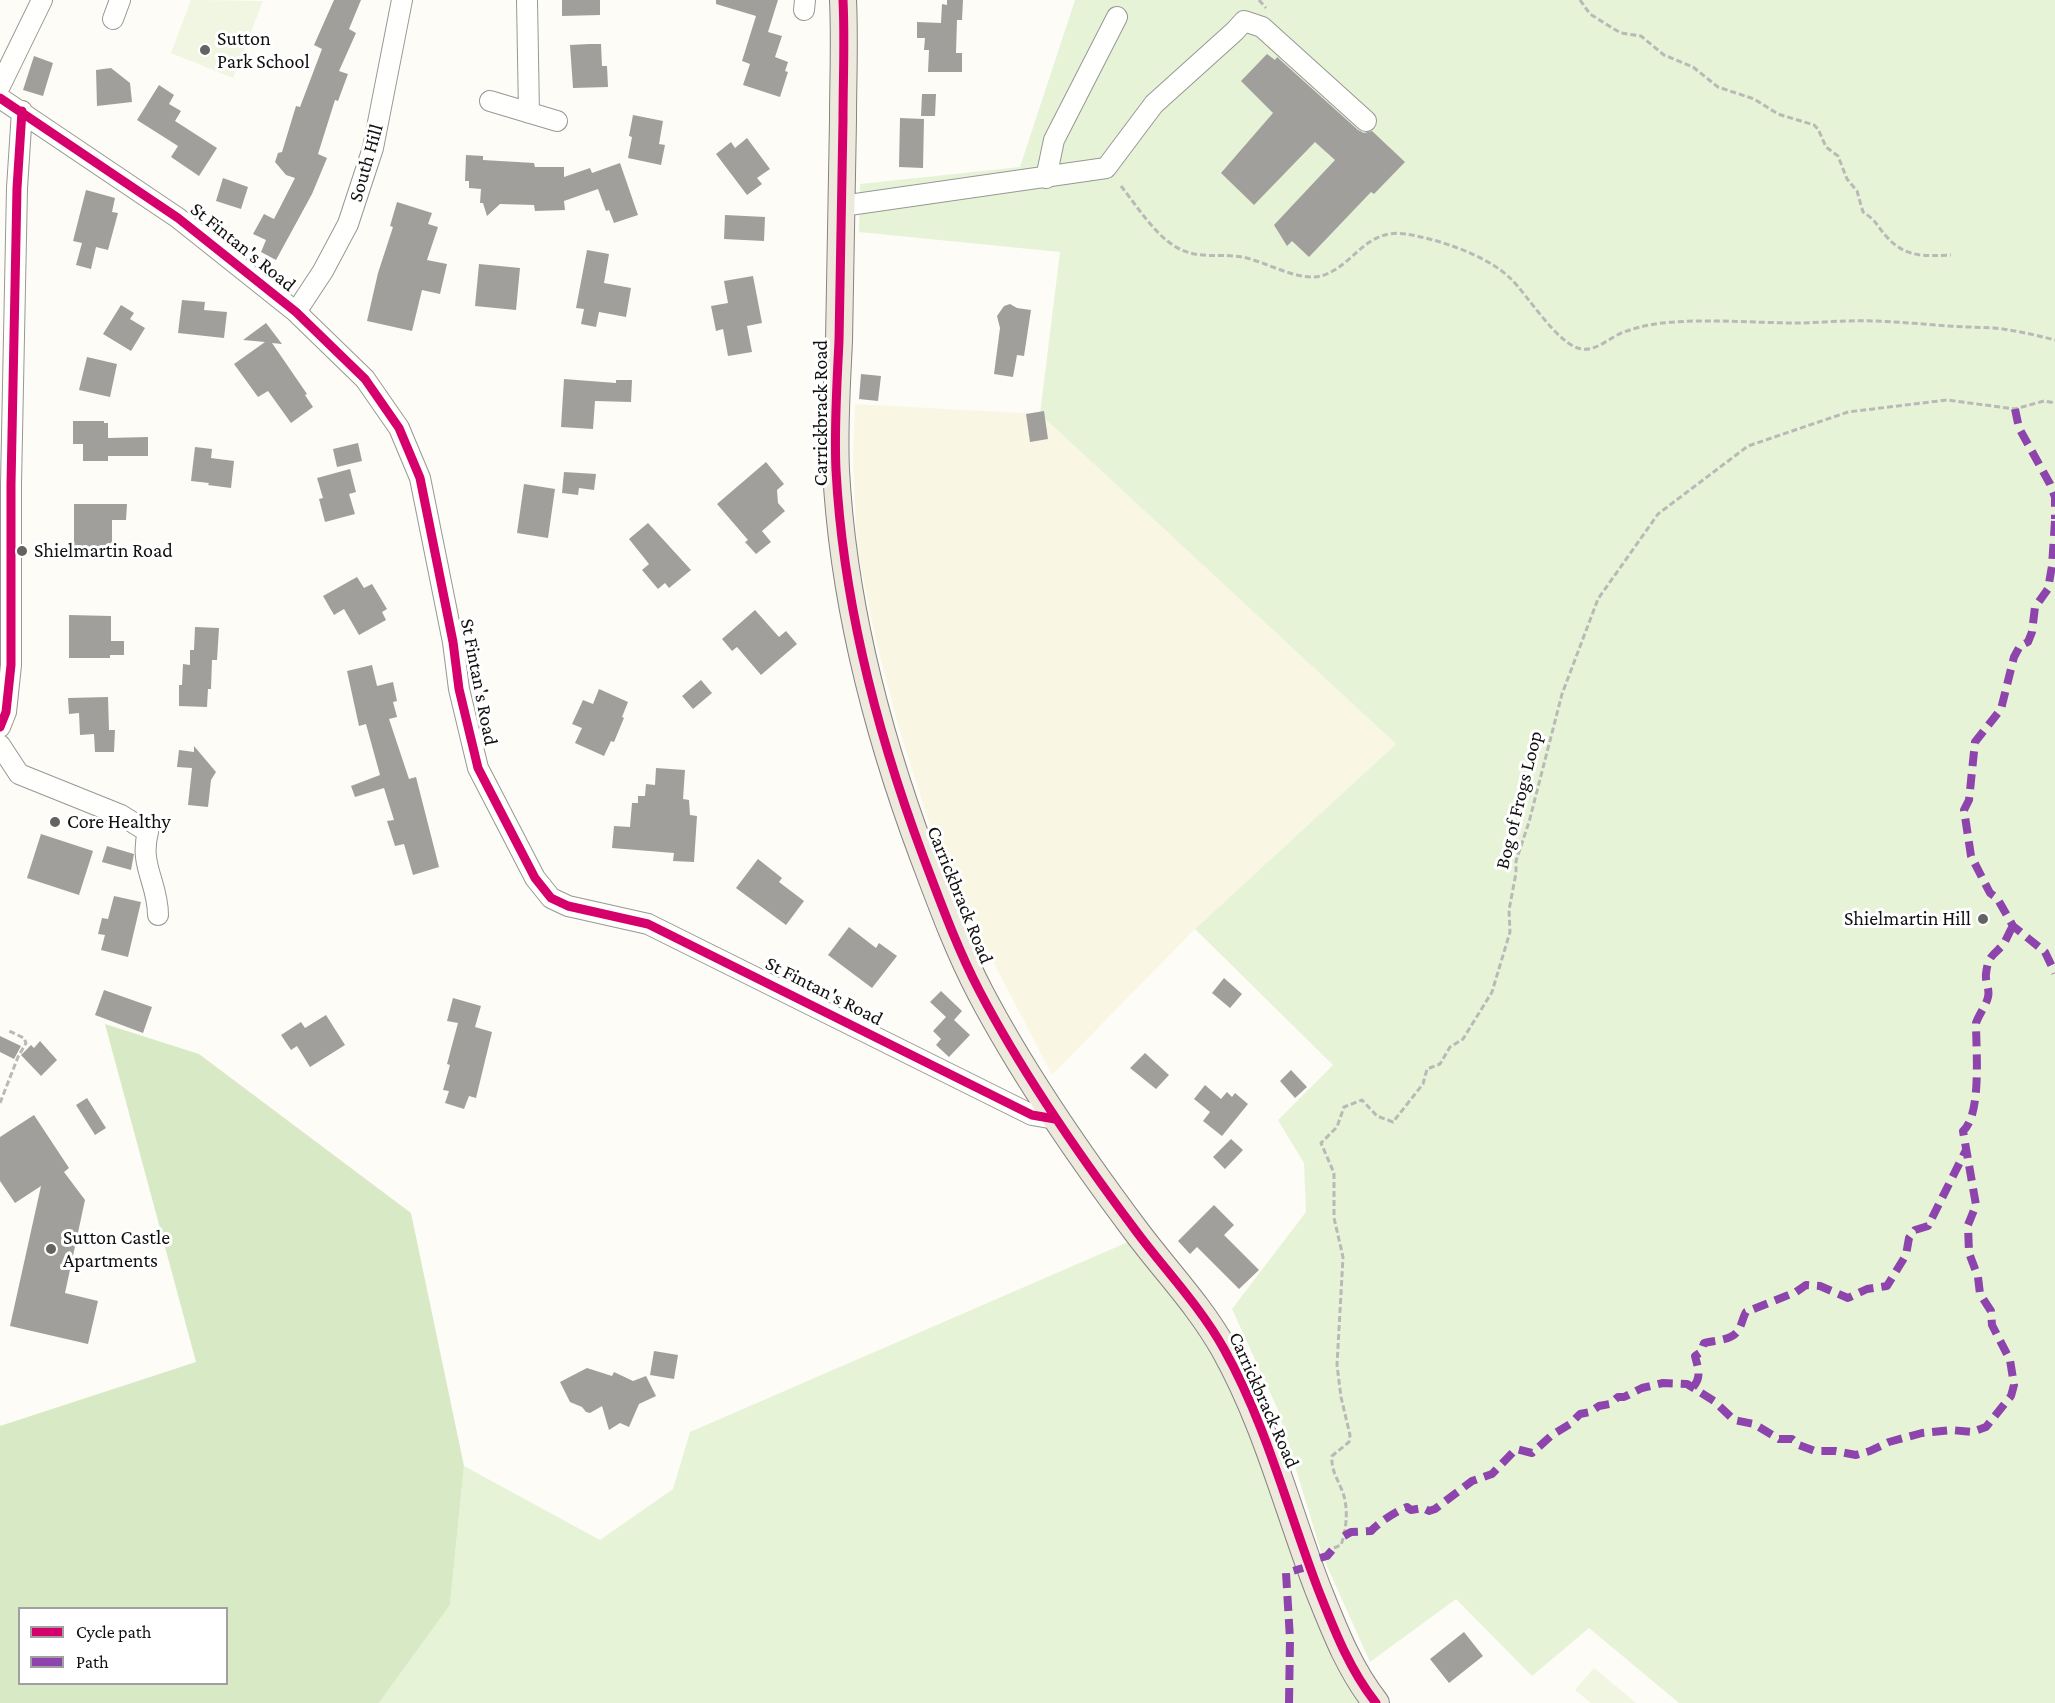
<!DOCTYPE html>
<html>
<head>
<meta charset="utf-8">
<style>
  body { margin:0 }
  #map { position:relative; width:2055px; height:1703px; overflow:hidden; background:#fdfcf7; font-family:"Crimson Pro",serif }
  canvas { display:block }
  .legend { position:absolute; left:18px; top:1607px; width:210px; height:78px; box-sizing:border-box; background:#fff; border:2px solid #a0a0a0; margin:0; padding:8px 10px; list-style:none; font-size:18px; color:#111 }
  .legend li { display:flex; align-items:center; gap:12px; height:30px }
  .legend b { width:30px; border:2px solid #a0a0a0 }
</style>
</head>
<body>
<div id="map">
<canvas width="2055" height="1703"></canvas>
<ul class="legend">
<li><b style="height:8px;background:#d6006c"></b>Cycle path</li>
<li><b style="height:8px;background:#8e44ad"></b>Path</li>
</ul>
</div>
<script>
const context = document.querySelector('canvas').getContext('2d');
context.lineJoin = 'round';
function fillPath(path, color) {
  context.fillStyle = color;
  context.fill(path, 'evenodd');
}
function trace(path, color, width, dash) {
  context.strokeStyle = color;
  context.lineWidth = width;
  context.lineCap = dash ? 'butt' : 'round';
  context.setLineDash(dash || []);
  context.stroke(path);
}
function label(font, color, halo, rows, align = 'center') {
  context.font = font + ' "Crimson Pro",serif';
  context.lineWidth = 6;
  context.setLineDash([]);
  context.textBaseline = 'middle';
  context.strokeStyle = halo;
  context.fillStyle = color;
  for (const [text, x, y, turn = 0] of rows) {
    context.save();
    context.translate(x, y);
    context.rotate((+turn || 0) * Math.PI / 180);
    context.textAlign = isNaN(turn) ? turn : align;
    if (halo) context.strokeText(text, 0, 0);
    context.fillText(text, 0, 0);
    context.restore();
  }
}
fillPath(new Path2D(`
  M855,404L1040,414L1396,744L1195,929L1052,1075L998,971L935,842L898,725L876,640L857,548L853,458Z`), '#f9f7e4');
fillPath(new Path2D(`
  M1075,0H2055V1703H1679L1589,1628L1532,1676L1456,1599L1370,1662L1322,1555L1278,1410L1232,1309L1306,1212L1304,1163L1278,1120L1333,1065L1195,929L1396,744L1040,414L1060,252L859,232L860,184L1020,167Z
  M1128,1242L1200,1321L1245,1420L1295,1561L1364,1703H379L450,1605L464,1466L600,1540L673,1489L690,1432Z`), '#e7f3d7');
fillPath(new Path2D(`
  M105,1024L199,1054L411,1213L464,1466L450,1605L379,1703H0V1426L196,1362ZM20,1608H226V1684H20Z`), '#d8eac5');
fillPath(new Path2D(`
  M191,0L263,1L233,78L171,53Z
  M1594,1668L1636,1703H1591L1575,1690Z`), '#f0f6e1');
fillPath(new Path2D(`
  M334,0H361L349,29L356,33L339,71L348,74L338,101L335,100L318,154L327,158L312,194L276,260L261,252L266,240L253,234L264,214L274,219L295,178L286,175L275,162L278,153L282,152L296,106L300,107L322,49L314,45Z
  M562,0H600V15L562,16Z
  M716,0H778L768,32L782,36L775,57L788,62L785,71L788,72L780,97L743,85L750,64L742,61L756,16L716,4Z
  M947,0H963L962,20H957L956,53H962V72H928L929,50H924L925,38H917V22L941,23L942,4L947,5Z
  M589,44H601L602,66H607L608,87L573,88L570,45Z
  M1267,54L1275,60L1277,57L1358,130L1364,133L1372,131L1405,162L1374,194L1371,192L1309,257L1292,241L1287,246L1274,225L1335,160L1315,142L1254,205L1221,173L1273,113L1241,81Z
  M34,56L53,63L43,96L23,90Z
  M111,68L130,83L132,102L97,106L96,70Z
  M159,85L174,95L169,104L181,111L175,121L217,148L199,176L171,157L178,146L137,120Z
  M922,94H936L935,116H921Z
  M633,115L663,121L659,144L665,145L661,165L628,158L632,137L629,136Z
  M900,118L924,119L923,168L899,167Z
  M747,138L770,169L757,178L762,184L747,195L716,154L731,142L735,148Z
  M466,155L483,156V160L534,163L535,167H564V177L590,168L592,173L620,163L638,215L614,223L609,210L606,211L598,189L564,201L565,210L535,211L534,205L500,204L487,216L483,203H480L481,189L469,188V181H465Z
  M223,178L248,187L241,209L216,201Z
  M86,190L115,198L112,212L118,213L108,250L96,247L91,269L76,265L82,243L73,241Z
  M397,202L432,213L428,224L438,227L427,260L447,264L440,294L422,290L412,331L367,321L378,273L393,227L390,226Z
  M725,215L765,217L764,241L724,239Z
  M587,250L609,254L604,283L631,288L626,317L599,312L596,327L581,324L584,309L576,308Z
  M479,264L520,268L516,310L475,306Z
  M753,276L762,323L747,326L752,352L728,356L723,329L716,331L711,306L728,303L724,281Z
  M182,300L205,302L204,310L227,312L224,338L178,333Z
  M1010,304L1017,308L1031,310L1024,356L1017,355L1013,377L994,374L1000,328L997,316L1004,306Z
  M121,305L134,313L130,319L145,328L131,351L103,334Z
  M266,323L282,344L272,343L307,394L305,395L313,407L291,423L268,391L258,397L234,364L265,342L243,340Z
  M87,357L117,364L110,397L79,390Z
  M861,374L881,376L878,401L859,399Z
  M564,379L616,383V380H632L631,402L595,401L593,429L561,427Z
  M1044,411L1048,439L1030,442L1026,414Z
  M73,421H104V423H108V438L148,437V456H108V461H83V444H73Z
  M358,443L362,461L337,467L333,449Z
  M195,447L212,449L211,458L234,461L231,488L208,485L209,483L191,481Z
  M766,462L784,484L777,490L778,503L785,511L762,531L771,542L756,554L745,542L748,540L717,504Z
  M350,469L356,492L349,494L355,514L325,522L319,499L323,498L317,478Z
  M564,472L596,474L594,490L579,488L578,495L562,493Z
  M524,484L555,489L548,538L517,533Z
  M74,504H127L126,520H112V550H74Z
  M648,523L691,570L669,588L665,583L658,589L642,570L649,564L629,539Z
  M357,577L364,588L372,584L387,609L382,612L386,620L359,635L344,609L334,615L323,596Z
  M755,610L779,637L786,631L797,644L761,675L737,647L732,651L722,639Z
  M69,615L111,616V641H124V655H110V658H69Z
  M195,627L219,628L217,660H212L211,689H208L207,707L179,706V685H182L183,664L190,665V650H194Z
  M372,665L377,686L393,682L397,701L393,702L397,717L389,719L409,779L416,777L439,867L413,875L404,844L395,846L387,821L394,820L384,788L355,797L351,786L380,775L366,724L359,726L347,671Z
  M701,680L712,693L693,709L682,696Z
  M599,689L628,702L622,717L624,718L614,742L611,741L604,756L575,743L582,728L572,724L583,700L593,704Z
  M108,697L109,730H115L114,752H95L94,734L80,735L79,713L69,714L68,698Z
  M194,746L216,772L211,780L208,807L188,805L192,768L177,767L179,750L194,752Z
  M656,768L685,770L683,799L689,800L690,815L697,816L694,862L673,861L674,853L612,848L614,826L630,827L632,803H638V796H645L646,784L655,785Z
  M41,834L93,851L79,895L27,878Z
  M107,846L134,854L131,870L102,862Z
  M758,859L782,878L779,882L804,901L786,925L736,888Z
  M114,896L141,902L128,957L101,950L105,935L98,934L102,918L108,919Z
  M849,927L876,948L879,943L897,956L872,988L828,955Z
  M1224,978L1242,994L1230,1008L1212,993Z
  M104,990L152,1007L143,1033L95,1015Z
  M941,991L962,1011L954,1020L970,1035L949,1057L936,1045L941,1039L933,1031L946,1017L930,1002Z
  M453,998L481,1006L475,1027L492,1032L476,1098L469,1096L464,1109L445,1103L449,1091L443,1090L450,1065L447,1064L458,1023L447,1021Z
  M326,1015L345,1045L310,1067L297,1046L291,1050L281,1035L301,1022L305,1028Z
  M0,1036L21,1046L14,1059L0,1052Z
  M40,1041L57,1060L41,1076L21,1055L31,1045L34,1048Z
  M1145,1053L1169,1075L1156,1089L1130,1068Z
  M1291,1070L1307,1087L1295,1098L1280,1081Z
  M1205,1085L1221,1099L1227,1092L1232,1097L1235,1093L1248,1104L1222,1136L1203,1121L1210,1112L1194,1099Z
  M87,1098L106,1128L95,1135L76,1105Z
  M34,1115L69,1168L64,1172L85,1200L65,1293L98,1301L88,1344L10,1326L41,1186L15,1203L0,1181V1137Z
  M1231,1139L1243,1150L1225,1169L1213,1157Z
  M1214,1205L1234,1225L1224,1235L1259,1270L1239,1289L1197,1247L1190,1254L1178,1241Z
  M654,1351L678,1355L674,1379L650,1375Z
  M587,1368L612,1376L614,1372L633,1381L646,1376L656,1396L639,1404L629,1427L620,1423L609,1430L602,1406L590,1413L586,1412L582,1407L570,1402L560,1382Z
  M1464,1632L1483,1656L1449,1683L1430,1659Z`), '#a19f9c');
const minor = new Path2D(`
  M527,0L529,113
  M804,10L805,0
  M113,19L120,0
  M0,86L42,0
  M0,98L178,218L296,312L365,379L399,428L420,478L453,642L459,689L478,768L535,878L551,898L568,906L648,924L1032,1115L1055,1119
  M490,101L557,121
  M1046,178L1054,140L1117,17
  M842,206L1106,168L1154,104L1235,31L1244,21L1262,27L1366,121
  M296,312L323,271L348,224L373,148L402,0
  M0,727L6,712L11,665V484L17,188L22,111
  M0,745L19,774L121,815L148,832C139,865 158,883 158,915`);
const major = new Path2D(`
  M843,0C845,40 843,80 843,120C842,194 840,267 839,341C837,384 834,427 836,470C843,602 877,733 923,856C940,901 957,948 980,992C1024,1076 1079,1155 1136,1231C1165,1270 1200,1306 1224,1349C1266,1424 1287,1508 1318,1589C1334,1629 1349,1669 1376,1703`);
trace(minor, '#979795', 22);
trace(major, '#858482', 28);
trace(new Path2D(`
  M1259,0L1266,8
  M1580,0L1590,14L1614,29L1621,33L1641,36L1664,55L1693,67L1718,87L1754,99L1778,114L1814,125L1818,129L1826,147L1838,156L1847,179L1857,191L1863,212C1877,221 1876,225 1886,236C1905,258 1924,256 1951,255
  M1121,186C1137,206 1154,234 1176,247C1198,260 1219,253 1242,257C1265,261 1298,282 1321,276C1355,266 1364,228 1406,234C1438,239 1486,255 1510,278C1528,295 1558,346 1582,349C1597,351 1610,337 1624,332C1640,326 1657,323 1674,322C1716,319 1757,323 1798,323C1815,323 1833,321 1850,321C1879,320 1908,323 1937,325C1956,327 1975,327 1994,328C2015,330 2035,335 2055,340
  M0,1103L18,1057L26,1043L24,1038L9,1031
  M1334,1548L1341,1545C1347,1528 1349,1505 1341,1488C1336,1476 1331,1469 1332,1456L1349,1442L1350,1435L1341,1397L1337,1365L1343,1257L1334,1218V1173L1321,1143L1337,1127L1344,1107L1362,1100L1377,1116L1393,1122L1423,1084L1427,1069L1440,1064L1450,1047L1463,1039L1492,992L1510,932L1509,910L1516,873V861L1529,822L1562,694L1598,599L1658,514L1748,446L1848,412L1947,400L2015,409L2044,401L2055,403`), '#b9b9b8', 3, [6, 3]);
trace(minor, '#fffffe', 20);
trace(major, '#ede9dc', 26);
trace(new Path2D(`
  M2015,409L2019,428L2050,484L2055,497V519
  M2055,521L2052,566L2048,589L2035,607L2032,632L2028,642L2020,646L2014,657L2001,709L1975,742L1969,800L1964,810L1971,856L1990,893L1997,898L2013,926L2045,952L2055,973
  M1693,1387C1702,1377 1698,1368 1695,1356L1701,1352L1704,1343C1715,1340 1733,1341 1739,1329C1742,1324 1743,1317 1746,1312L1796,1292L1806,1285L1820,1286L1848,1298L1867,1289L1887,1286L1906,1255L1909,1238L1915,1230L1928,1226L1967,1148
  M1344,1536L1351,1532L1371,1531C1378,1523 1398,1510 1407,1507L1411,1510L1423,1508L1429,1511L1435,1509L1472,1481L1492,1474L1516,1449L1532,1453L1552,1435L1570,1424L1580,1414L1590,1412L1599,1406L1610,1404L1618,1397H1624L1642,1388L1663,1383L1687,1384L1714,1401L1734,1420L1754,1424L1779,1439H1792L1799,1445L1815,1451H1835L1856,1455L1870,1451L1889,1442L1922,1433L1951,1430L1972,1432L1986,1427L2011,1396L2014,1385L2010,1360L1992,1325L1991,1311L1980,1294L1978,1277L1969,1253L1968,1225L1976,1205L1963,1131C1982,1115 1976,1048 1976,1023C1979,1014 1986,1006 1988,997C1990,989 1985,982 1986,974C1988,957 1991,957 2002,946C2006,941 2009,932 2013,926
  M1320,1558L1327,1556L1334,1548
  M1289,1703L1290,1639L1286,1573L1303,1568`), '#8e44ad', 8, [15, 8]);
trace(new Path2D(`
  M843,0C845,40 843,80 843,120C842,194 840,267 839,341C837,384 834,427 836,470C843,602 877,733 923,856C940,901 957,948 980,992C1024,1076 1079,1155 1136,1231C1165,1270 1200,1306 1224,1349C1266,1424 1287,1508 1318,1589C1334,1629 1349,1669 1376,1703
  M0,98L178,218L296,312L365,379L399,428L420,478L453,642L459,689L478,768L535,878L551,898L568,906L648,924L1032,1115L1055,1119
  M0,727L6,712L11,665V484L17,188L22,111`), '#d6006c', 9);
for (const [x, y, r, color] of [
  [205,50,6,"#646362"],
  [22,551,6,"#646362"],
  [55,822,6,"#646362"],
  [1983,919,6,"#646362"],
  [51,1249,6,"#646362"]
]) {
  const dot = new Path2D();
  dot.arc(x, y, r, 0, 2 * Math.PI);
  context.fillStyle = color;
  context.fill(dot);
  trace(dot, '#fff', 2);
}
label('20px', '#111', '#fff', [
  ["Sutton",217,39],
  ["Park School",217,62],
  ["Shielmartin Road",34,551],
  ["Core Healthy",67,822],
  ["Shielmartin Hill",1971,919,"right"],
  ["Sutton Castle",63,1238],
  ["Apartments",63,1261]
], 'left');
label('20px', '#111', '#fff', [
  ["South Hill",366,163,-74],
  ["St Fintan's Road",243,247,39],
  ["Carrickbrack Road",821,413,-90],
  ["St Fintan's Road",479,682,79],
  ["Bog of Frogs Loop",1519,800,-76],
  ["Carrickbrack Road",960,895,68],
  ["St Fintan's Road",824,991,27],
  ["Carrickbrack Road",1264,1400,66]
]);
</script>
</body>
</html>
